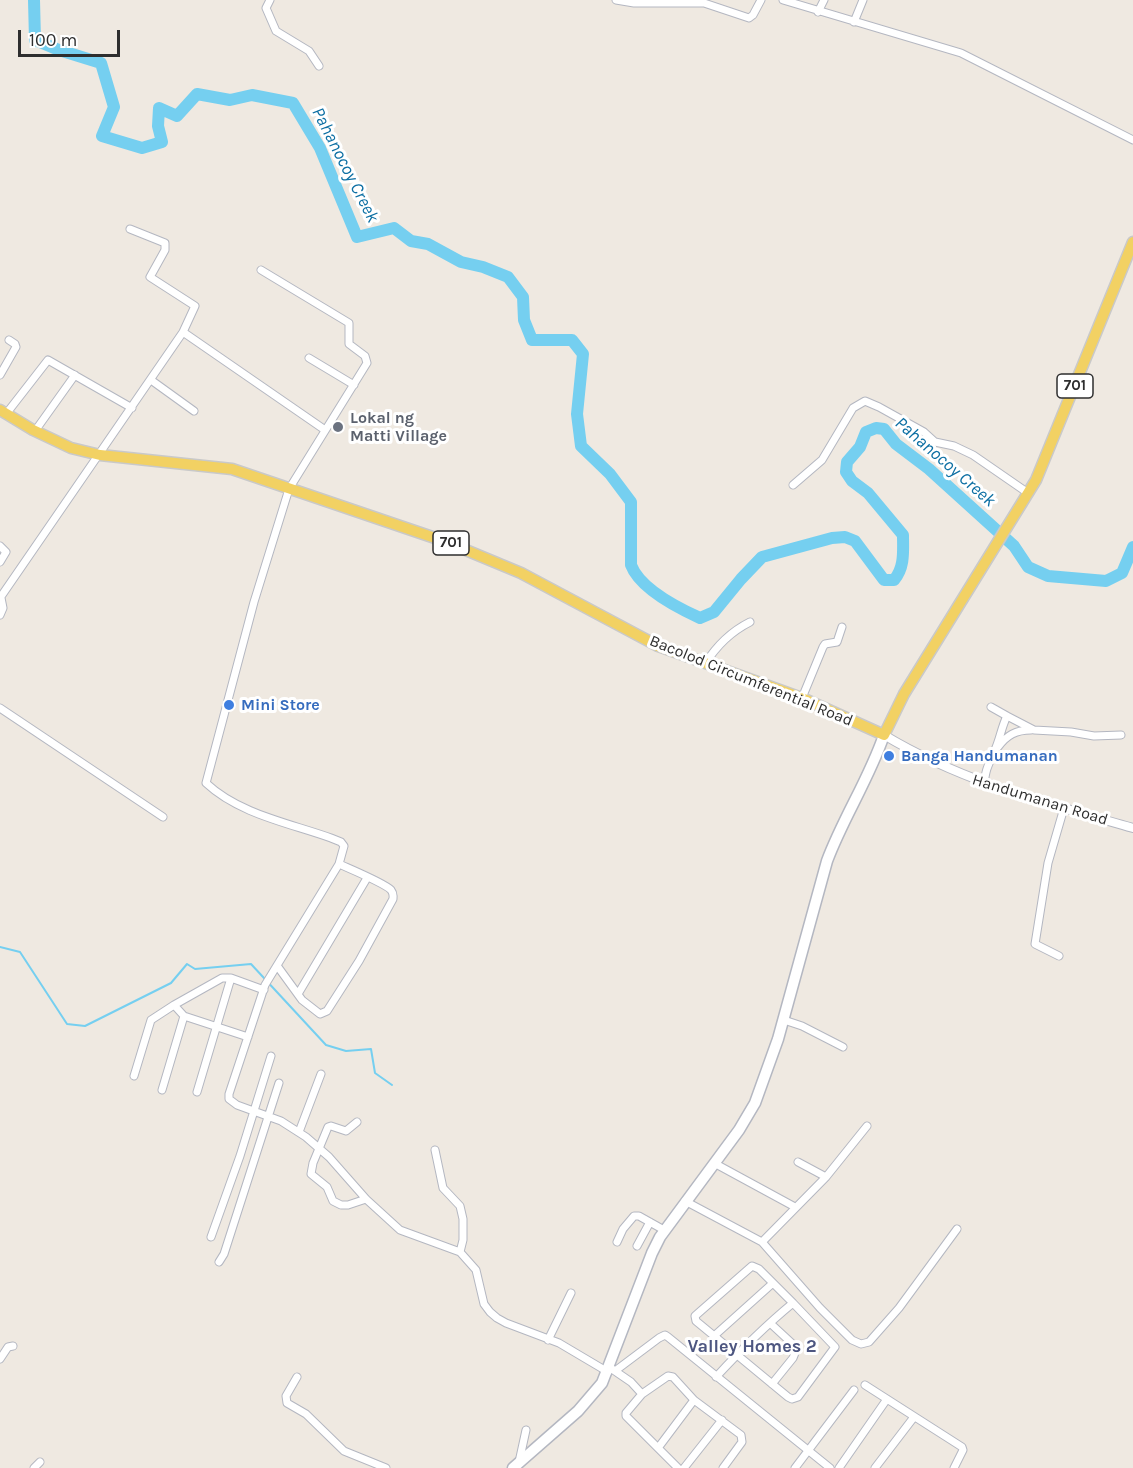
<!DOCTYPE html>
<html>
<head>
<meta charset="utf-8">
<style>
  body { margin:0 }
  #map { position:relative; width:1133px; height:1468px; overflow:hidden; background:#efe9e1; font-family:Karla,sans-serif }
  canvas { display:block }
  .scale { position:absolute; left:18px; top:30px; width:102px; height:27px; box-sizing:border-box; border:3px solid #2e2e2e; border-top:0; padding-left:8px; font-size:18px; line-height:21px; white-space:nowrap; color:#2e2e2e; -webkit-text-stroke:4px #fff; paint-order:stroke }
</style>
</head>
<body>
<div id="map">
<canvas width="1133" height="1468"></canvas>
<div class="scale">100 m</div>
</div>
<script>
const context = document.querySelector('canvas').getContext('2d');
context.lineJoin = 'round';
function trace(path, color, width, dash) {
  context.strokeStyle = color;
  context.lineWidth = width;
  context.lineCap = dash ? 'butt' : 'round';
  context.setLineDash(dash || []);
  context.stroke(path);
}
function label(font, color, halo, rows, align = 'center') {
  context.font = font + ' Karla,sans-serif';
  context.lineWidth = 6;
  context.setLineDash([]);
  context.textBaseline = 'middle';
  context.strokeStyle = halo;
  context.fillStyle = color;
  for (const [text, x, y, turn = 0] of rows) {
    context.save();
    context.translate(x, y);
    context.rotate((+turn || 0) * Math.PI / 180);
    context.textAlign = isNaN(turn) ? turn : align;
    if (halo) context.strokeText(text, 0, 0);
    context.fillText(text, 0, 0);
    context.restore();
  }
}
trace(new Path2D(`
  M0,947L20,952L67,1024L85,1026L171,983L187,964L195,969L251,964L326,1045L346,1051L371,1049L375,1073L392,1085`), '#75cff0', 2);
trace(new Path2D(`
  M34,0L35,40L59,50L101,63L114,107L102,136L142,148L162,142L158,126L159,108L177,116L197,94L230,100L252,95L293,103L320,148L357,237L394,228L411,241L428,244L461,262L483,267L508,277L523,297L524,320L532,340H572L583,354L577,414L581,446L610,474L631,502V565C640,589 678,608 700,618L714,612L741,579L762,557L832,538L845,537L855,541L884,580H894C905,567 903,551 903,535L868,493L852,481L846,472L847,462L860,447L866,432L876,428L884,429L896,444L929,469L1014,546L1028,567L1048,576L1106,581L1122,573L1133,547`), '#75cff0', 12);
const minor = new Path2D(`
  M270,0L266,8L276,31L309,51L319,66
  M616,0L634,3H704L749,18L753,15L761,0
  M783,0L961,53L1133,140
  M818,12L824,0
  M854,22L863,0
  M261,270L349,323V344L365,356L367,363L289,489L254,602L206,783C239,814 289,823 331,838L341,842L344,846L339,864L265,985L229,1094V1099L237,1105L281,1121L306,1137L329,1157L366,1199L400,1230L460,1252L476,1270L484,1304L490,1312L497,1318L506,1323L559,1343L608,1372
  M183,332L325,430
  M309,358L354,385
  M0,375L16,347L15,344L9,340
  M151,380L194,411
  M6,414L48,360L132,408
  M35,431L75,375
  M793,485L822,460L853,408L865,401L879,407L924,432L935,442L954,446L973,455L1028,493
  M0,546L6,552L0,562
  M0,598L183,332L195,306L150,277L165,250V243L130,229
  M0,615L3,608L1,598
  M705,664C717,645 730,632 750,622
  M802,698L823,647L825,644L837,642L842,627
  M991,707L1007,716
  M0,708L163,817
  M998,747C1007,735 1016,730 1031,730
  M984,784C986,768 988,766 994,752C1000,740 1001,728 1007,716L1034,730L1071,732L1094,736L1121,735
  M1059,956L1035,944L1048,863L1064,808
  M278,967L302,1000L320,1014L327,1011L359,961L393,899C393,895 394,894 391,890C384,883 350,869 339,864
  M298,994L367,878
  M784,1020L802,1026L843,1047
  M248,1037L184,1016L174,1005L222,978H231L264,990
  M134,1076L151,1020L174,1005
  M162,1090L184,1016
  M197,1092L231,978
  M357,1122L346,1131L331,1126L328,1127L313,1163L311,1174L327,1187L333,1201L341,1205H348L366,1199
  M299,1132L321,1074
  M435,1150L443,1188L460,1206L463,1219V1240L460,1252
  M798,1162L826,1177
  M714,1163L795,1207
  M685,1201L762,1242L820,1308L852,1340L861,1344L869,1342L899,1308L957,1229
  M211,1237L240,1156L271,1056
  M617,1242L623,1229L634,1216H639L664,1230
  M762,1242L826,1177L867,1126
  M637,1246L650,1222
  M219,1262L224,1254L279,1083
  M770,1323L797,1348L793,1358L772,1384
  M714,1336L773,1283
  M548,1340L571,1293
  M0,1359L8,1347L13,1346
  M612,1369L631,1382L642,1394
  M615,1371L659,1338L665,1335L668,1337L830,1468
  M668,1376L673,1377L694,1400L658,1448L626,1416V1413L642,1394Z
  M297,1377L286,1396L287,1403L306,1414L344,1451L386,1468
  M716,1377C740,1351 765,1326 793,1303L835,1347L798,1397L792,1399L788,1397L696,1321L695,1316L752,1266L759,1269L793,1303
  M865,1385L962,1447L963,1450L954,1468
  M694,1400L741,1435L742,1442L723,1468
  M658,1448L678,1468
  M519,1462L526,1430
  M34,1468L40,1462
  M684,1468L722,1420
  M795,1468L854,1390
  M839,1468L887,1399
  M875,1468L914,1417`);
const tertiary = new Path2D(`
  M884,735C962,782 1046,803 1133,828`);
const secondary = new Path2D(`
  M513,1468L578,1411L602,1383L652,1253L660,1237L739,1130L755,1103L778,1039L827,861C843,818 869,779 884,735`);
const primary = new Path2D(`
  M0,410L33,430L71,448L100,455L232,469L444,541L521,573L658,646L802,698L884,735L904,694L1036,480L1133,242`);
trace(minor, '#b4b7c1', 9);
trace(tertiary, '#b4b7c1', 10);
trace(secondary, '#b4b7c1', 13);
trace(primary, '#c9c9c9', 13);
trace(minor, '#fff', 7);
trace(tertiary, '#fff', 8);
trace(secondary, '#fff', 10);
trace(primary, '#f2d163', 10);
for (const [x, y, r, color] of [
  [338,427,6,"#6b7280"],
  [229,705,6,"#3f7fe0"],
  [889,756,6,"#3f7fe0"]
]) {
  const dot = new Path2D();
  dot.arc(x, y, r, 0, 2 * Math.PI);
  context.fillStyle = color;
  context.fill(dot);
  trace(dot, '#fff', 2);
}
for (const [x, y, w] of [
  [1075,386,36],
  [451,543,36]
]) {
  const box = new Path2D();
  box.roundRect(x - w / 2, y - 12, w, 24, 4.5);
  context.fillStyle = '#fff';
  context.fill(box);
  trace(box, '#2e2e2e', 1.5);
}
label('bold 15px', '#2e2e2e', null, [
  ["701",1075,386],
  ["701",451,543]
]);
label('bold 16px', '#5b616d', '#fff', [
  ["Lokal ng",350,418],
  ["Matti Village",350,436]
], 'left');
label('16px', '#2e2e2e', '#fff', [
  ["Bacolod Circumferential Road",751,681,22],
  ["Handumanan Road",1040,800,17]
]);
label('bold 16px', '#366cbe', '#fff', [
  ["Mini Store",241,705],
  ["Banga Handumanan",901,756]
], 'left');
label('italic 18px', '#0d6fa3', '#fff', [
  ["Pahanocoy Creek",345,165,63],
  ["Pahanocoy Creek",945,462,41]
]);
label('bold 18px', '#4d5680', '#fff', [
  ["Valley Homes 2",752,1347]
]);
</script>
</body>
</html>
